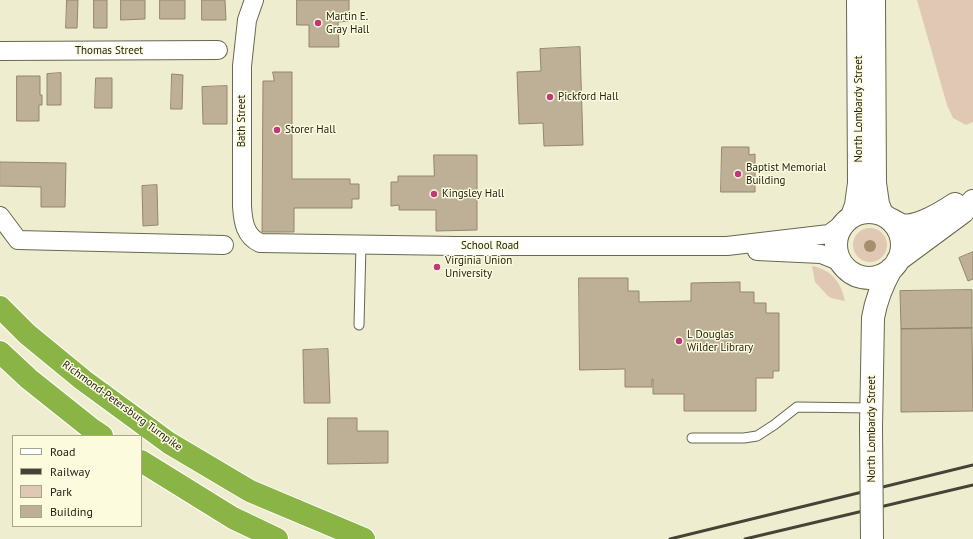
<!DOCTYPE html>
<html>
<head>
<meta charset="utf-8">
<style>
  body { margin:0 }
  #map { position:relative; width:973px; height:539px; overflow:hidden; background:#eeedd0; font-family:"PT Sans",sans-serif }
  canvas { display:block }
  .legend { position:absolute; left:12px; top:435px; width:130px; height:92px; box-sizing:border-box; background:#fcfbdd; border:1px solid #a6a58e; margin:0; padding:5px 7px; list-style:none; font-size:12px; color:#242318 }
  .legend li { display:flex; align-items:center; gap:8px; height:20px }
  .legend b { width:20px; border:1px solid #a6a58e }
</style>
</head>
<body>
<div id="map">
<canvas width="973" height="539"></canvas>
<ul class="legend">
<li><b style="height:5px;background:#fff"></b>Road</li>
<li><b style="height:5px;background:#444335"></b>Railway</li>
<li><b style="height:11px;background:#e1c8b4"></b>Park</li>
<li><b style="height:11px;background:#beb096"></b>Building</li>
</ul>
</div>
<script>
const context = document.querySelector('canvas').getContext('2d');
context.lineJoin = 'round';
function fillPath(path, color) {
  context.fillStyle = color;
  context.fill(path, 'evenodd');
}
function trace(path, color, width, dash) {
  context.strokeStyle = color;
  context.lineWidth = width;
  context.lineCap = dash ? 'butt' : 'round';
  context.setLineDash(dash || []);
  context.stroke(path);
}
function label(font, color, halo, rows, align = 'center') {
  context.font = font + ' "PT Sans",sans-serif';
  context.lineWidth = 3;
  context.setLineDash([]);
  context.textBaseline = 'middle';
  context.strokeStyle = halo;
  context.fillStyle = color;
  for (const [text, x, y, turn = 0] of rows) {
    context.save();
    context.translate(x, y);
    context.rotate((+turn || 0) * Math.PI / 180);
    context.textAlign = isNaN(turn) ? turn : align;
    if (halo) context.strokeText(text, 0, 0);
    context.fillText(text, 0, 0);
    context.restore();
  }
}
fillPath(new Path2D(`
  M917,0H973V122L966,125L953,118L947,105Z
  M853 245a17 17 0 1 1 34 0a17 17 0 1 1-34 0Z
  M812,266C832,270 841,282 845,301L831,298L828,296L815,282Z`), '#e1c8b4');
const building = new Path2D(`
  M67,0H78L77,28H66Z
  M94,0H107V28H94Z
  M121,0H145V19L121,20Z
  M160,0H185V19H160Z
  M202,0H225L226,20H202Z
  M297,0H349V21L338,22L339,47H309V25H297Z
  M580,47L583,145L544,146L543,123L519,124L517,72L541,71L540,49Z
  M273,72H292V179H350V184H359V199H352V208H294V232H262L263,81H274Z
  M61,73V105H47V74Z
  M172,74L183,75L182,109H171Z
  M17,76H40V95H42V105H39V121H17Z
  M96,78H112V108H95Z
  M227,86V124H203L202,87Z
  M722,147H749V155L755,154V192H721Z
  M434,155H477V230L436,231V210H399V205L391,206V182H398V176H434Z
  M0,162L66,163L65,207H41V187L0,186Z
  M157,185L158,225L143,226L142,186Z
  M973,252V279L968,281L959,258Z
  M579,278H628V291H639V302L691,301V283L740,282V292H754V303H766V313H779V371H773V378H756V411H684V394H653V379H652V387H625V369L580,370Z
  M972,290V328L901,329L900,291Z
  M972,328L973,411L901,412V329Z
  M328,349L330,403H304L303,350Z
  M328,418H357V431H388V463L328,464Z`);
fillPath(building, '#beb096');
trace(building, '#93866d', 1);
const lane = new Path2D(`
  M359,325L361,245
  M692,438H744L757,436L774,425L797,407L871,408`);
const street = new Path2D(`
  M254,0L247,20L242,66V206C243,222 245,236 260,243L456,246H727L829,234L844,223
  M0,51L218,50
  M0,216L18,240L224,245
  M757,251L821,254L841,262`);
const secondary = new Path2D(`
  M874,0L875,183L878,204L882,214
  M836 245a33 33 0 1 1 66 0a33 33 0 1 1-66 0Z
  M852,216L856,205L859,183L858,0
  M890,219C894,221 898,224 902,225C917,228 943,212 955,204
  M898,260L963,212L973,201
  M871,427L873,318C876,300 882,285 891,269`);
const highway = new Path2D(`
  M0,307L27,334L83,380L169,443L250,491L364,539
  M0,352L29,379L93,430L102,436
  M141,461L233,518L277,539`);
trace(lane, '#69674e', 11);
trace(street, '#69674e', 20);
trace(secondary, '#69674e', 24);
trace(highway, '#fff', 24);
trace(lane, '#fff', 9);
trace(street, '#fff', 18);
trace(secondary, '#fff', 22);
trace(highway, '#8ab546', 22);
trace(new Path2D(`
  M670,539L973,465
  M745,539L973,485`), '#444335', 3);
const secondaryBridge = new Path2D(`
  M871,427L872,539`);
trace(secondaryBridge, '#69674e', 24, []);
trace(secondaryBridge, '#fff', 22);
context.fillStyle = '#a48f6f';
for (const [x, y] of [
  [870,246]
]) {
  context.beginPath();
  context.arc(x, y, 6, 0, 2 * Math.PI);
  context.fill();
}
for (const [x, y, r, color] of [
  [318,23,4,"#bf397a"],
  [550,97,4,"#bf397a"],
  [277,130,4,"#bf397a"],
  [738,174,4,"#bf397a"],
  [434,194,4,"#bf397a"],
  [437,267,4,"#bf397a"],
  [679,341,4,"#bf397a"]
]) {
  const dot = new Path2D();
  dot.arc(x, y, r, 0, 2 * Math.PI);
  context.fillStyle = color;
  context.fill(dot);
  trace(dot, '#fcfbdd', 1.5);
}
label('11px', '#242318', '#fcfbdd', [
  ["Martin E.",326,17],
  ["Gray Hall",326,30],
  ["Pickford Hall",558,97],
  ["Storer Hall",285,130],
  ["Baptist Memorial",746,168],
  ["Building",746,181],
  ["Kingsley Hall",442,194],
  ["Virginia Union",445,261],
  ["University",445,274],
  ["L Douglas",687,335],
  ["Wilder Library",687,348]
], 'left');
label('11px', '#242318', '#fcfbdd', [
  ["Thomas Street",109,51],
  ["North Lombardy Street",859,109,-90],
  ["Bath Street",242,121,-90],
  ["School Road",490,246],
  ["Richmond-Petersburg Turnpike",122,406,36],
  ["North Lombardy Street",872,429,-90]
]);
</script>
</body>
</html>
